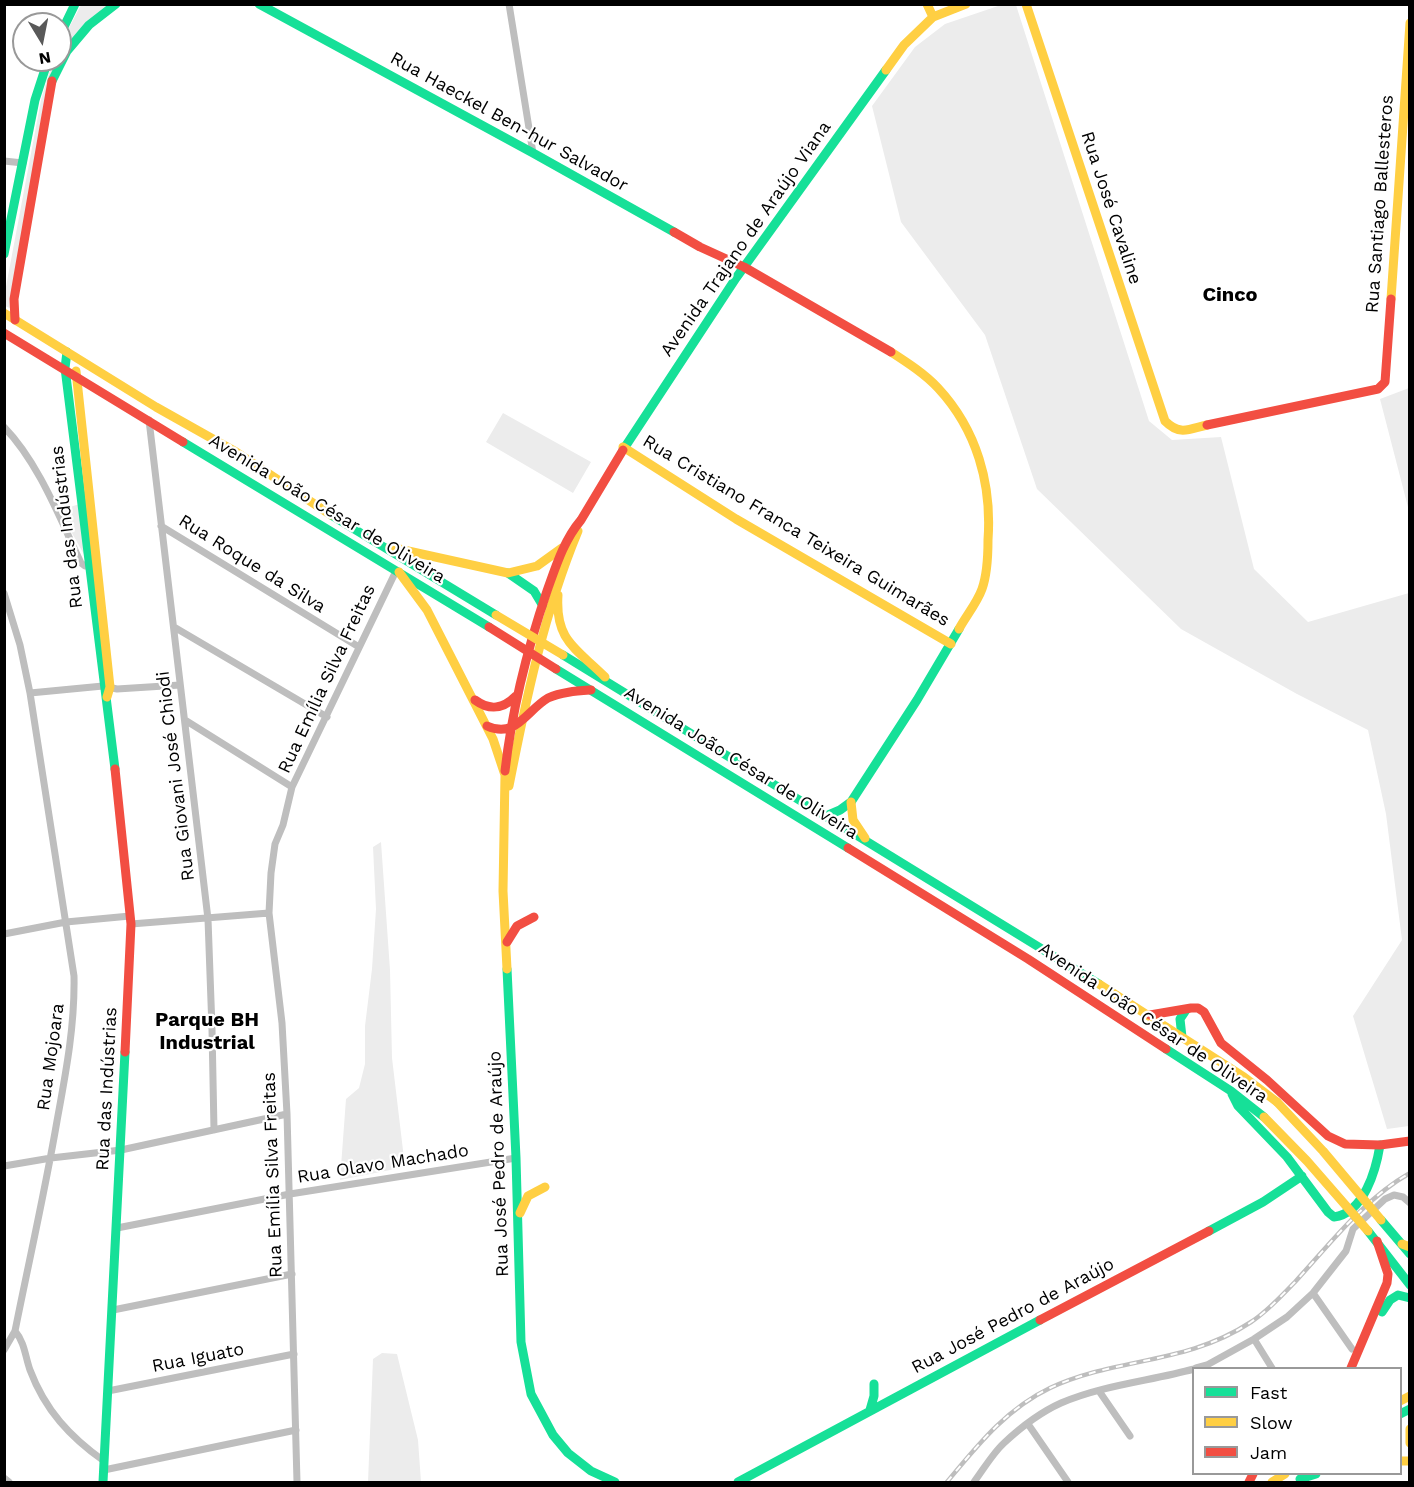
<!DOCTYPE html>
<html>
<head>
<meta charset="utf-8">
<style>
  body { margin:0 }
  #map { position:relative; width:1414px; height:1487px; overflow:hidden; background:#fff; font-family:"Work Sans",sans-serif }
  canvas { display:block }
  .frame { position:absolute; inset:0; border:6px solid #000; pointer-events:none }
  .legend { position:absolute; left:1192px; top:1367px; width:210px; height:108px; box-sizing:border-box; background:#fff; border:2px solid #999; margin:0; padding:8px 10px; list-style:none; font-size:18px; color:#000 }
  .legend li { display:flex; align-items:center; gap:12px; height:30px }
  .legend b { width:30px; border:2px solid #999 }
  .north { position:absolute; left:12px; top:12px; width:60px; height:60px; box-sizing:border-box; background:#fff; border:2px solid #999; border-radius:50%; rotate:170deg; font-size:16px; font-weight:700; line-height:24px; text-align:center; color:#000 }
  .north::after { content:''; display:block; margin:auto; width:21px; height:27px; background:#595959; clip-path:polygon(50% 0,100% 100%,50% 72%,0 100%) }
</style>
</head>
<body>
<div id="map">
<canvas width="1414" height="1487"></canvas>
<div class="frame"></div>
<ul class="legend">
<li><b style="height:8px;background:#16e098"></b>Fast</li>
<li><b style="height:8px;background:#ffcf43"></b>Slow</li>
<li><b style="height:8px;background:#f24e42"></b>Jam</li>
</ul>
<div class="north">N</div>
</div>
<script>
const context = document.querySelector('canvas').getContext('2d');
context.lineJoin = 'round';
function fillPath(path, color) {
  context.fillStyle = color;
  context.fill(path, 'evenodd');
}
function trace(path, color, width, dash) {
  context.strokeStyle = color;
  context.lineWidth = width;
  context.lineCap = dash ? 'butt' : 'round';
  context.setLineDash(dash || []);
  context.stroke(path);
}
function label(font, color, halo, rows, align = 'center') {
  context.font = font + ' "Work Sans",sans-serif';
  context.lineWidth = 4.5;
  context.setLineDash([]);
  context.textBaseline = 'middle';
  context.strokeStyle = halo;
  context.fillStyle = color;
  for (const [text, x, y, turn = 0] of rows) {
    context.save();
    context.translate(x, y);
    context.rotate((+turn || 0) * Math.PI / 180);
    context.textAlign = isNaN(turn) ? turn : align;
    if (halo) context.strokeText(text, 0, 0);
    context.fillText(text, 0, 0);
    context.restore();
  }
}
fillPath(new Path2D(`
  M81,5H110L96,15L60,52V45Z
  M1001,5H1016L1149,421L1172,440L1221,437L1254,569L1308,622L1409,593V1126L1387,1129L1353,1016L1402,940L1386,814L1368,730L1297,694L1181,629L1037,489L985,335L901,222L872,106L915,47L945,24Z
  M53,60H57L51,74L43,108L10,308L5,306V292L41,100Z
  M1409,388H1410L1409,511L1380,399Z
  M503,413L591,462L573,493L486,442Z
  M80,504L86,558L59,510Z
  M381,842L390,970L392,1058L405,1167L340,1180L346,1099L359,1088L365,1064V1026L372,969L376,909L373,847Z
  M382,1353L397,1354L418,1440L421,1482H368L373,1359Z`), '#ececec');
trace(new Path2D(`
  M509,4L533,153
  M4,161L23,163
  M149,420L208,919L212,1029L214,1130
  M4,427C39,463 60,519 81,563L85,566H91
  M161,526L359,647
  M4,593L20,645L30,693L74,976C75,1025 66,1072 57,1121C45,1191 29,1261 15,1331L4,1350
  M174,627L327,717
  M30,693L103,686L117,689L180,685
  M185,720L292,787
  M131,924L269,913
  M4,934L66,922L130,916
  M4,1166L51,1158L121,1150L287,1114
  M117,1228L290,1194L516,1158
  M1313,1293L1352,1349
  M113,1310L292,1274
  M15,1331C25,1343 25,1356 30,1370C45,1410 70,1437 104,1461
  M1254,1339L1272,1368
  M1196,1368L1207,1365L1254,1339L1287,1317L1313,1293L1346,1251L1353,1229L1385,1199L1394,1195L1403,1197L1410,1203
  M108,1391L294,1354
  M1099,1391L1130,1436
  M1028,1424L1068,1482
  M104,1470L296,1430
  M4,1478L9,1482
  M297,1482L287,1114L282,1023L269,913L271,873L275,844L283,825L292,787L396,571
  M974,1482C983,1470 993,1453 1004,1443C1020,1428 1041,1412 1061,1403C1103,1385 1150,1381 1194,1369`), '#bebebe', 7);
trace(new Path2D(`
  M259,4L533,153L674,232
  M60,35L75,4
  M52,81L67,51L89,25L116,4
  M4,254L35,100L48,60
  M67,352L65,368L115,769
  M183,442L489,627
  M623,450L736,278L886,70
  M331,515L496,615
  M508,573L534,591L543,606
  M563,655L1099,984
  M556,669L848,848
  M826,816L840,810L851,802L917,700L959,629
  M507,969L516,1158L521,1342L531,1394L553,1435L568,1453L591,1471L615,1482
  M1182,1037L1180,1019L1186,1010
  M1166,1049L1231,1091L1264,1117
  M1232,1094L1238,1106L1287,1157L1328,1212L1334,1217C1364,1213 1376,1170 1380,1145
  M1381,1220L1410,1254
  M1209,1231L1263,1202L1302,1176
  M1368,1231L1410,1285
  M1382,1312L1390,1300L1398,1295L1410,1298
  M870,1410L874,1396V1384
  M1400,1414L1410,1409
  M1300,1479L1316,1474
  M103,1482L125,1052
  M738,1482L1040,1320`), '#16e098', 9);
trace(new Path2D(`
  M927,4L933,17
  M1026,4L1165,421C1180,436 1189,429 1207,425
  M886,70L904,45L933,17L966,4
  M1391,299L1410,23
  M4,313L156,407L236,452L331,515
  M891,352C908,363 925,374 938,388C977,430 992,484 988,540C988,555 987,575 982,589C977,603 966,616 959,629
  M76,371L110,687L107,697
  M623,447L736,519L951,644
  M390,547L508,573L537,566L562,548
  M399,572L427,610L493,739L505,775L503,891L507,969
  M558,595C555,641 576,648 605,677
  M509,786C526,699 544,613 578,531
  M851,802L853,820L865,838
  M1099,984L1244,1077L1277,1102
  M520,1213L528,1196L545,1187
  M1402,1244L1410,1247
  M1400,1401L1410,1396
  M1410,1429V1443
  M1400,1461H1410
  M1272,1482L1285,1474`), '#ffcf43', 9);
trace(new Path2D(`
  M674,232L700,247L744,267L891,352
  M15,320L14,299L52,81
  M4,333L183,442
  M1207,425L1378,389L1385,382L1391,299
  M475,700C490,711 503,709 516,696
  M487,726C516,739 526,711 548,698C561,692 577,691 591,690
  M115,769L131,924L125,1052
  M505,771C512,709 527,650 547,591C556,566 564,540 581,520L623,450
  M848,848L1028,959L1166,1049
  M507,942L517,926L534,917
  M1150,1015L1191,1008H1198L1204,1012L1221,1043L1267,1080L1328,1136L1345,1144L1380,1145L1410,1141
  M1040,1320L1209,1231
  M1351,1368L1387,1283L1388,1274L1377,1241
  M1249,1482L1253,1474`), '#f24e42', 9);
const rail = new Path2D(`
  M947,1482C977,1446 1006,1409 1050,1388C1116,1357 1186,1365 1251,1322C1268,1311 1281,1296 1295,1282C1330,1244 1364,1199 1410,1173`);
trace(rail, '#bebebe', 4.5);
trace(rail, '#fff', 2, [7]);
trace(new Path2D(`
  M496,615L563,655
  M1277,1102L1323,1151L1381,1220
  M1264,1117L1307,1161L1368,1231`), '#ffcf43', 9);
trace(new Path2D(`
  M489,627L556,669`), '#f24e42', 9);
label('18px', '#000', '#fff', [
  ["Rua Haeckel Ben-hur Salvador",509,122,29],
  ["Rua Santiago Ballesteros",1380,204,-86],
  ["Rua José Cavaline",1111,208,72],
  ["Avenida Trajano de Araújo Viana",746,239,-55],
  ["Avenida João César de Oliveira",327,509,31],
  ["Rua das Indústrias",67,527,-97],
  ["Rua Cristiano Franca Teixeira Guimarães",796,531,31],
  ["Rua Roque da Silva",252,564,32],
  ["Rua Emília Silva Freitas",327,679,-65],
  ["Avenida João César de Oliveira",741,763,32],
  ["Rua Giovani José Chiodi",176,776,-97],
  ["Avenida João César de Oliveira",1153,1023,34],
  ["Rua Mojoara",51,1057,-82],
  ["Rua das Indústrias",107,1089,-87],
  ["Rua Olavo Machado",383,1164,-9],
  ["Rua José Pedro de Araújo",499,1164,-92],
  ["Rua Emília Silva Freitas",273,1175,-92],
  ["Rua José Pedro de Araújo",1013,1316,-28],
  ["Rua Iguato",198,1358,-11]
]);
label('bold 20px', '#000', '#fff', [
  ["Cinco",1230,295],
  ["Parque BH",207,1020],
  ["Industrial",207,1043]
]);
</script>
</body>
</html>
